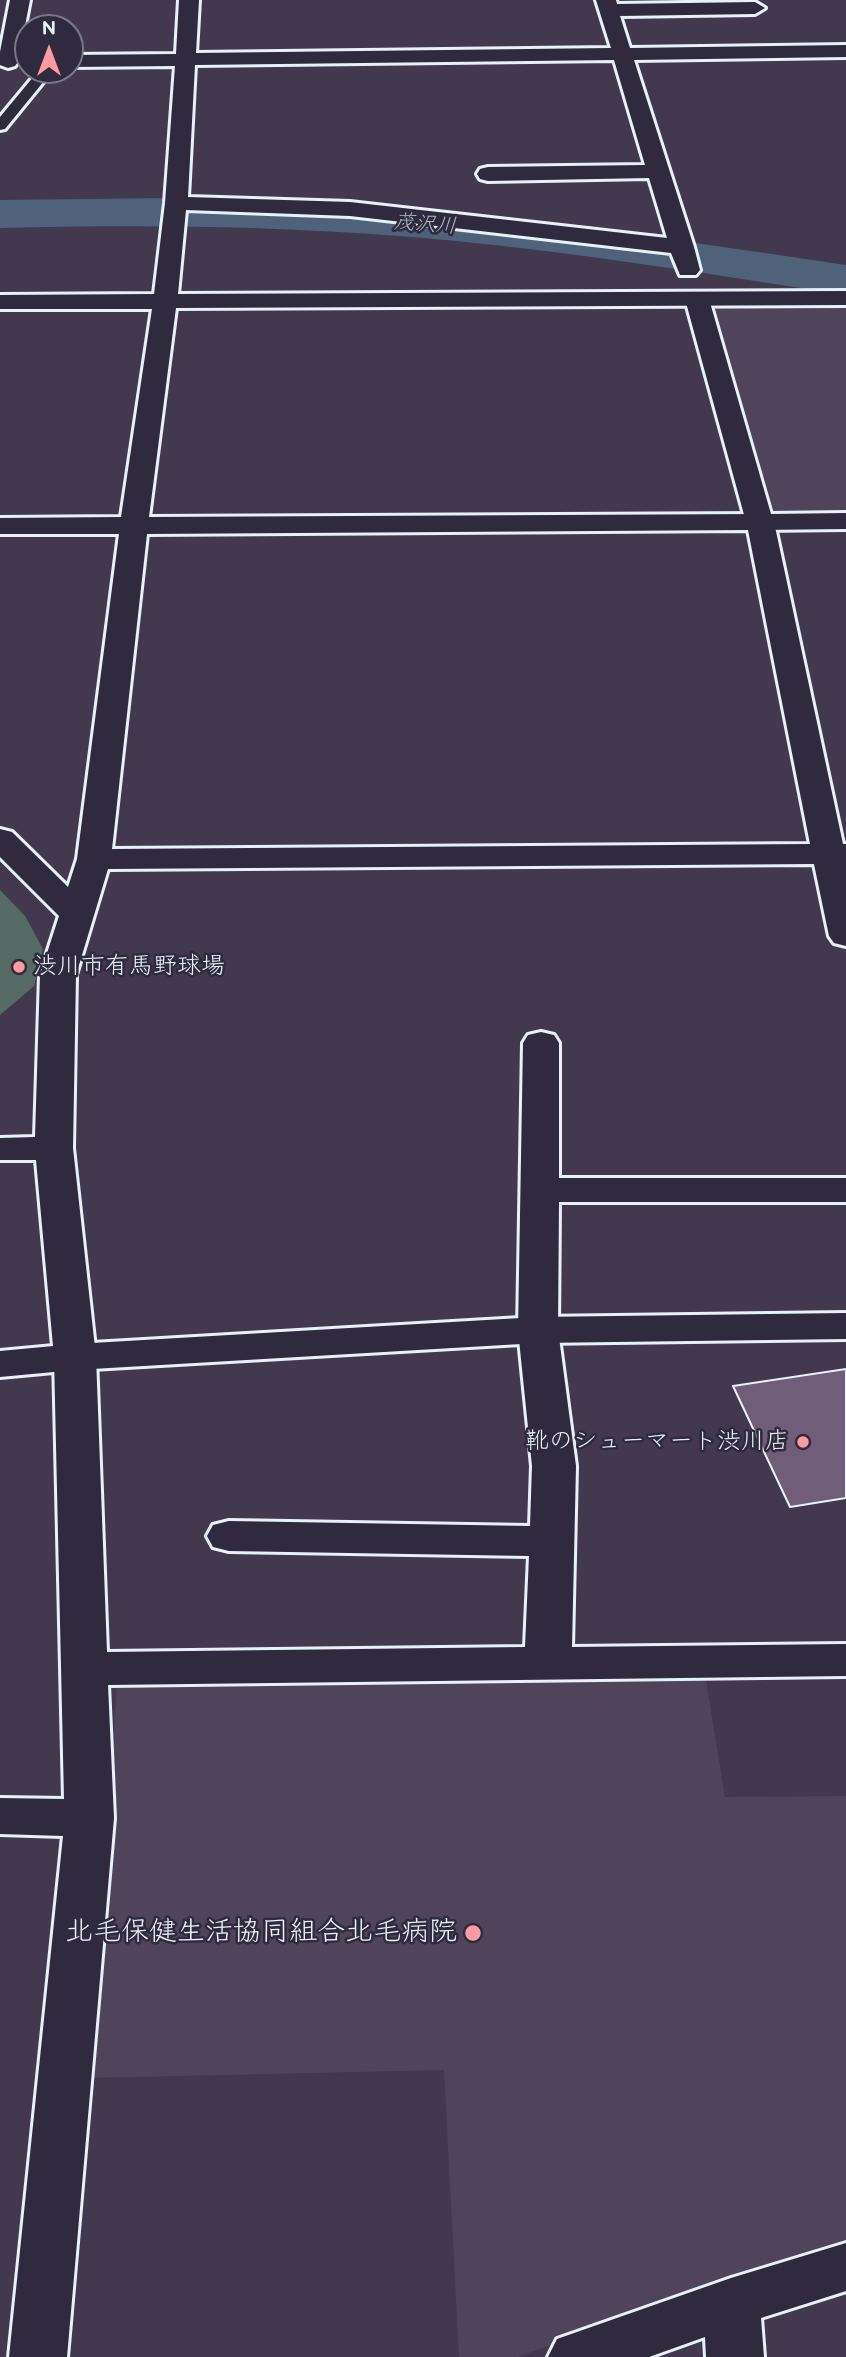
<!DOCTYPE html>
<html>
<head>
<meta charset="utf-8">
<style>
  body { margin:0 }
  #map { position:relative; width:846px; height:2357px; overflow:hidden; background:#42394e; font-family:"Balsamiq Sans",sans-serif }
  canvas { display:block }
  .north { position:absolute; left:14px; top:14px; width:70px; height:70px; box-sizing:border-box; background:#2f2a3d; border:2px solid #797a88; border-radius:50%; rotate:0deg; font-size:19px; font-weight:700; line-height:28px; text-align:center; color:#e8f1f8 }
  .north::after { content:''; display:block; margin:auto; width:24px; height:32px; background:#ff9aa2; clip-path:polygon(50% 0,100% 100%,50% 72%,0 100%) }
</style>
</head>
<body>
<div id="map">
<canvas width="846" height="2357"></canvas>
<div class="north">N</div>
</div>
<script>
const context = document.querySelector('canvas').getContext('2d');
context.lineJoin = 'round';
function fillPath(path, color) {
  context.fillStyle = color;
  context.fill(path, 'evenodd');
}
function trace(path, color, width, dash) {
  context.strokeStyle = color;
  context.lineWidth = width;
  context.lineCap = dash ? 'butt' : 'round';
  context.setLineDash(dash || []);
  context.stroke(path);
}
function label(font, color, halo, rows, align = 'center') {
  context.font = font + ' "Balsamiq Sans","Klee One",sans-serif';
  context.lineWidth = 5;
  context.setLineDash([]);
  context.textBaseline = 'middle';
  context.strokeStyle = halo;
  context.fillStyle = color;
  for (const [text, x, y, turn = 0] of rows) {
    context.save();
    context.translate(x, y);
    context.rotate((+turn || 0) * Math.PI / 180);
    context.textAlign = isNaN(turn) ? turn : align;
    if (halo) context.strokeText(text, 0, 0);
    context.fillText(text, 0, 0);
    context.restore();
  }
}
fillPath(new Path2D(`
  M846,301V517L772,518L705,302Z
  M705,1674L725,1797L846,1796V2246L744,2274L518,2357H459L444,2070L91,2078L117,1682Z`), '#50445a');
fillPath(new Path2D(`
  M0,890L25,916L43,949L34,986L0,1015Z`), '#556a65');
fillPath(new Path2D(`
  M171,198C267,200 362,204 457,213C587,226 717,246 846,265V295C716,275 587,254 456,241C305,226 152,224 0,228V200Z`), '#4e6279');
const building = new Path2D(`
  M846,1369V1498L790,1507L733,1386Z`);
fillPath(building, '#705d77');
trace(building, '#e8f1f8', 2);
const lane = new Path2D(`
  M39,70H53L5,129L0,130V117Z`);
const street = new Path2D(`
  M10,0H30L18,62L15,66L8,68L0,65V52Z
  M179,0H199L196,53L611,48L596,0H616L617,4L755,2L765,8L755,14L620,16L630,48L846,45V57L634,60L694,247L700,270L696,275H680L671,253L350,216L186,210L178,294L846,291V305L176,308L149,517L760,514L770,516L774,522L843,844H846V946L834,943L829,936L814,864L108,869L76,975L73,1148L96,1357L107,1652L525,1647L529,1556L229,1551L213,1547L207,1536L213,1525L229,1521L530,1526L532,1466L518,1330L523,1043L528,1035L541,1032L554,1035L559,1043V1178H846V1202H559L558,1330L576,1466L572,1647L846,1644V1676L108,1685L114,1818L67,2357H9L63,1836L0,1834V1798L64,1799L54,1357L36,1160H0V1138L35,1137L40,975L59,916L0,857V829L12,832L68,887L77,859L119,534H0V518L121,517L152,309H0V295L154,294L165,203L175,66L70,67V55L176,54ZM614,60L645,165L488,167L480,169L477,174L480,179L488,181L649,178L667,238L350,202L188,197L195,65ZM748,530L810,844L112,849L147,534Z
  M846,2243V2291L761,2318L764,2357H706L705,2337L649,2357H548L557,2339L731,2278Z`);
const secondary = new Path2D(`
  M697,292L705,294L709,299L771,514L846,513V529L760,530L750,528L746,522L685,299L689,294Z
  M846,1313V1339L538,1343L75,1370L0,1377V1351L75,1344L538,1317Z`);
trace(lane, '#e8f1f8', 6);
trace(street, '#e8f1f8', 6);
trace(secondary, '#e8f1f8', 6);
fillPath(lane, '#2f2a3d');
fillPath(street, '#2f2a3d');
fillPath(secondary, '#2f2a3d');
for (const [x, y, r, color] of [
  [19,967,7,"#ff9aa2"],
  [803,1442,7,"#ff9aa2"],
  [473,1933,9,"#ff9aa2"]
]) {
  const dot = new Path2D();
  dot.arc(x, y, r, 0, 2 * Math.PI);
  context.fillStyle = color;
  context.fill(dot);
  trace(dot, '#2f2a3d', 2.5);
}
label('italic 21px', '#aab8c5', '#2f2a3d', [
  ["茂沢川",425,225,4]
]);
label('24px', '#e8f1f8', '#2f2a3d', [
  ["渋川市有馬野球場",33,967],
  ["靴のシューマート渋川店",789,1442,"right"]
], 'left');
label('28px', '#e8f1f8', '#2f2a3d', [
  ["北毛保健生活協同組合北毛病院",457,1933]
], 'right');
</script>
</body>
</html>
